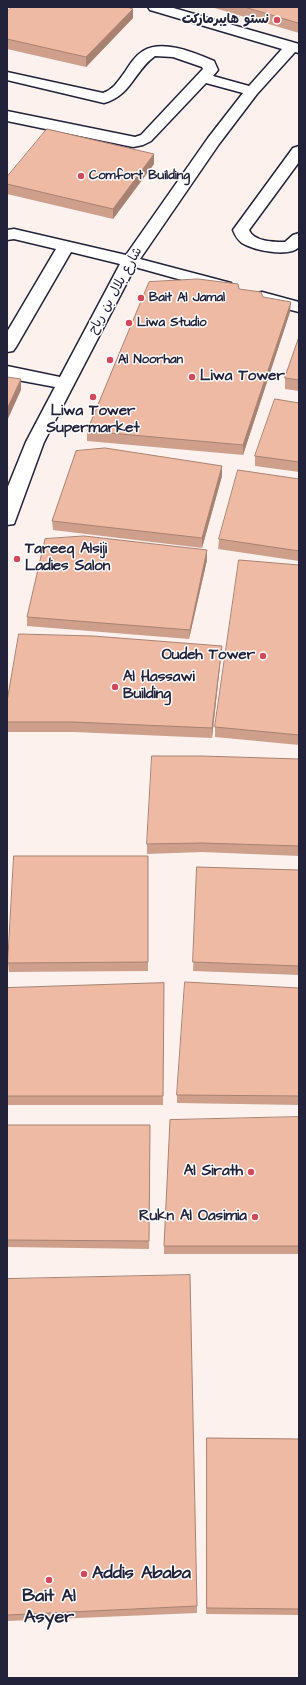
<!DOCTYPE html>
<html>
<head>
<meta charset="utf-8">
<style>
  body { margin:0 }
  #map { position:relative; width:306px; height:1685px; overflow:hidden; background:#fcf1ed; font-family:"Architects Daughter",sans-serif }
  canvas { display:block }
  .frame { position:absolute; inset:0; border:8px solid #22223b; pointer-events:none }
</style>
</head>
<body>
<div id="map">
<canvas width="306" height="1685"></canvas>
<div class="frame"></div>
</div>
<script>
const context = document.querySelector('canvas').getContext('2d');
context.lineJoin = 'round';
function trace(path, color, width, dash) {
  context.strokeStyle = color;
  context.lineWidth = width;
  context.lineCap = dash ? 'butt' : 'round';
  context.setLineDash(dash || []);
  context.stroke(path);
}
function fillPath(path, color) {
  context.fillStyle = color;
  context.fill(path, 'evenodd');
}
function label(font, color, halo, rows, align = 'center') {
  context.font = font + ' "Architects Daughter","Playpen Sans Arabic",sans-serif';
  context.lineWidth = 3;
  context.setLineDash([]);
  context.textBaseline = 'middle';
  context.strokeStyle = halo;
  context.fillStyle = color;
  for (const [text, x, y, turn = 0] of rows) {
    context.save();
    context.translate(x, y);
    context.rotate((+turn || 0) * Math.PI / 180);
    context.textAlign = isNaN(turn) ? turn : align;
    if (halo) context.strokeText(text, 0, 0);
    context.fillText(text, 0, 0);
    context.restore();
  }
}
const minor = new Path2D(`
  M148,7H170L299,44V53L295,52L257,94L219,144L140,259L231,283L233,287L231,291L225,292L135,267L44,442L14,524L7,525V489L26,442L55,387L7,378V366L60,377L120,264L71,252L16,347L13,351L7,352V332L56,249L14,239L7,240V230L14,229L126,255L208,138L243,93L206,83L151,141L143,145L133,147L7,121V111L135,137L141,135L203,69L202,67L173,57L155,56C134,71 131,96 104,103L7,80V72L103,93C113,90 119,80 125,72C130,64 135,56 143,51C163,39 195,53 214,61L218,70L213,76L249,86L282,49L150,10Z
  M299,146V162L249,230C254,242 274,242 285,242L293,235L299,233V247C289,258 253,250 242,243C237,239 235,235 233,230L293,148Z
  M262,292L299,302V312L256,301L254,297L256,293Z`);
trace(minor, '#22223b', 3);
fillPath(minor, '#fff');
fillPath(new Path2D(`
  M211,7H299V33Z
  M7,12L133,18L86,67L7,49Z
  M154,154V164L113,219L7,194V177Z
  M263,297L290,312L243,455L87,441V431Z
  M299,337V391L285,389V378Z
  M299,403V472L255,466V456Z
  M222,476L202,548L53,530L52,521Z
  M299,479V561L218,549L219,539Z
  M207,560L189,639L27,626V617Z
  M299,565V745L215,737V727Z
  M221,656L212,738L74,732H7V702Z
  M299,759V856L202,852L147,854V844Z
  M148,856V971L9,972L8,963Z
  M197,867L299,870V975L193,971Z
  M164,983L163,1105H7V988Z
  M299,988V1105L177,1103V1095Z
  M299,1117V1254H164V1246Z
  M7,1125H150L149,1249L7,1247Z
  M7,1279L197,1606V1613L7,1621Z
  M207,1438L299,1439V1615L206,1614Z`), '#cea08c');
fillPath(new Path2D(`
  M133,9V18L86,67V57Z
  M154,154V164L113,219V209Z
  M291,302L290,312L243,455V445Z
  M21,379V390L7,421V409Z
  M222,466V476L202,548V538Z
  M207,550V560L189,639L190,630Z
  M222,646L221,656L212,738V728Z`), '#a78272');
const building = new Path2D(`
  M12,7H127L133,9L86,57L7,39V12Z
  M245,7H299V23Z
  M47,129L154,154L113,209L7,184V177Z
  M198,279L238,284L239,289L261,292L263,297L291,302L243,445L87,431L149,282Z
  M299,337V380L285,378Z
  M7,377L21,379L7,409Z
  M275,399L299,403V462L255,456Z
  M105,448L222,466L202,538L52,521L76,451Z
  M238,470L299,479V551L219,539Z
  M84,536L207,550L190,630L27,617L45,539Z
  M239,560L299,565V735L215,727Z
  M19,634L93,636L222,646L212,728L73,722H7V702Z
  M152,756H202L299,759V846L202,843L147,844Z
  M14,856H148V962L8,963Z
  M197,867L299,870V966L193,962Z
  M185,982L299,988V1096L177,1095Z
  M164,983L163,1096H7V988Z
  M299,1117V1246H164L170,1120Z
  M7,1125H150L149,1241L7,1240Z
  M190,1275L197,1606L7,1615V1279Z
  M207,1438L299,1439V1609L207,1608Z`);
fillPath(building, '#efbaa3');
trace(building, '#a78272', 1);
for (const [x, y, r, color] of [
  [277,20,4,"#d1495b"],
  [81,176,4,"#d1495b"],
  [141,298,4,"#d1495b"],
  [129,323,4,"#d1495b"],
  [110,360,4,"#d1495b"],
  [192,377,4,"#d1495b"],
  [93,397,4,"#d1495b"],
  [17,559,4,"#d1495b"],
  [263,656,4,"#d1495b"],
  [115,687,4,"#d1495b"],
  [251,1172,4,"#d1495b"],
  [255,1217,4,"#d1495b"],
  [84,1574,4,"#d1495b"],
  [49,1580,4,"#d1495b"]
]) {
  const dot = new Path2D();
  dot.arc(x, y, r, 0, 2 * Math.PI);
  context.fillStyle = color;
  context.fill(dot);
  trace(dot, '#fff', 1.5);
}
label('bold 13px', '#22223b', '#fff', [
  ["نستو هايبرماركت",269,20,"right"],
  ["Comfort Building",89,176],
  ["Bait Al Jamal",149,298],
  ["Liwa Studio",137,323],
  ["Al Noorhan",118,360]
], 'left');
label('13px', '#22223b', '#fff', [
  ["شارع بلال بن رباح",116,291,-61]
]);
label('bold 15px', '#22223b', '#fff', [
  ["Liwa Tower",200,377],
  ["Liwa Tower",93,412,"center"],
  ["Supermarket",93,429,"center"],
  ["Tareeq Alsiji",25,550],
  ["Ladies Salon",25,567],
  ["Oudeh Tower",255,656,"right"],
  ["Al Hassawi",123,678],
  ["Building",123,695],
  ["Al Sirath",243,1172,"right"],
  ["Rukn Al Oasimia",247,1217,"right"]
], 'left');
label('bold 18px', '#22223b', '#fff', [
  ["Addis Ababa",92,1574],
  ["Bait Al",49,1597,"center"],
  ["Asyer",49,1618,"center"]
], 'left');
</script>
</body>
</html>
